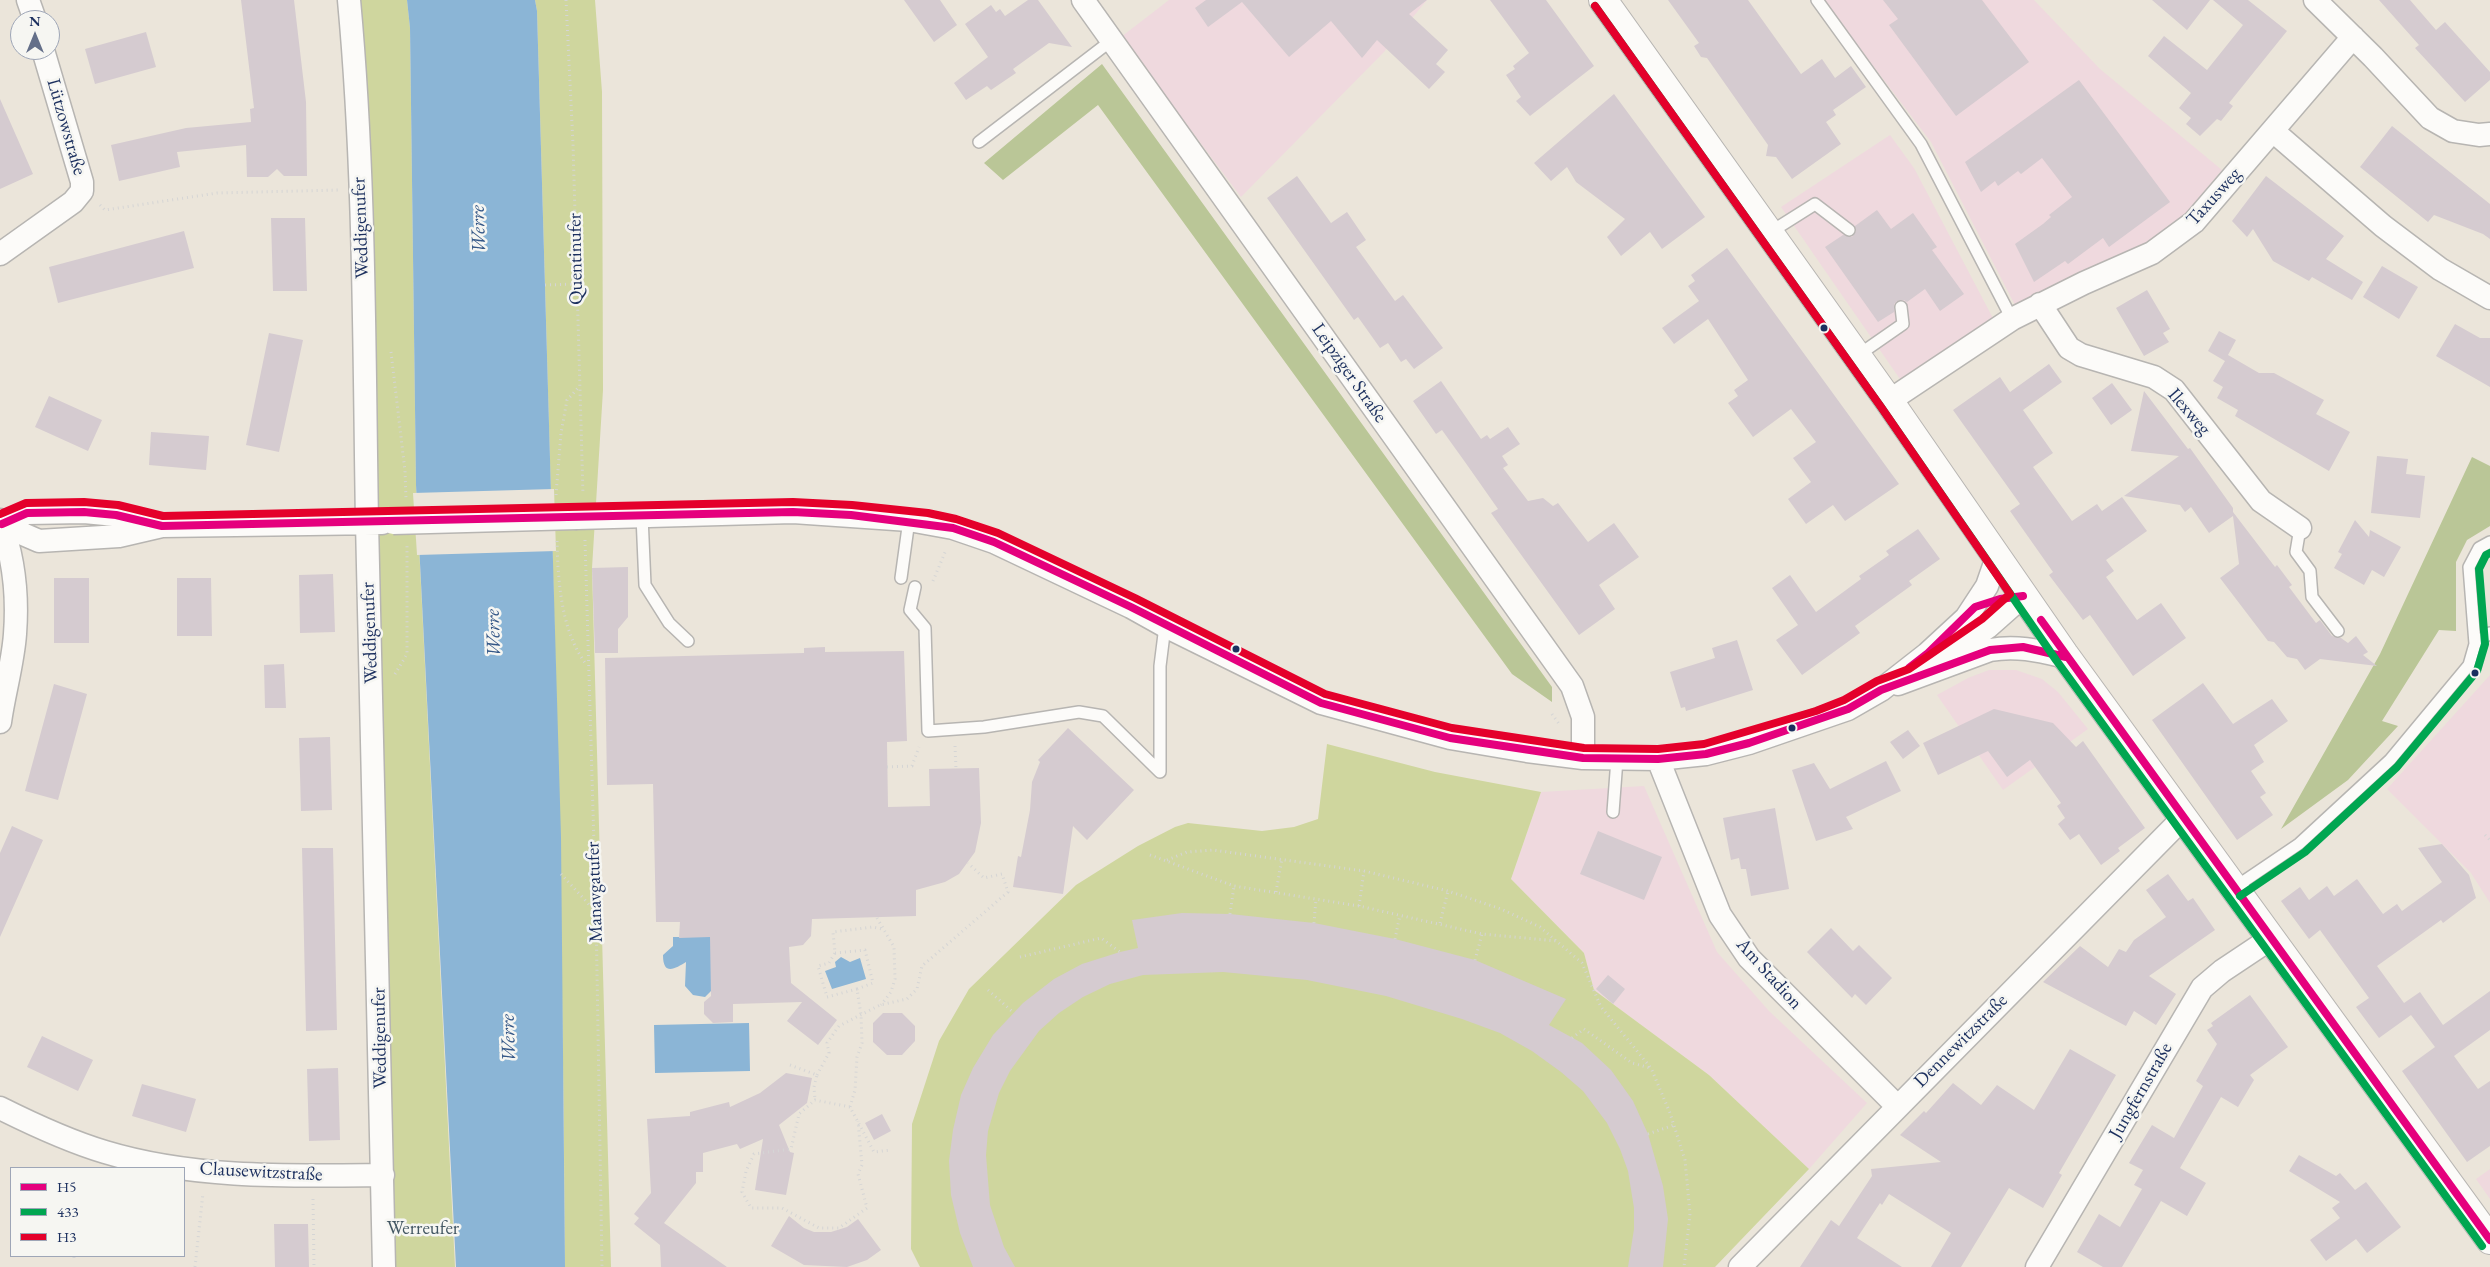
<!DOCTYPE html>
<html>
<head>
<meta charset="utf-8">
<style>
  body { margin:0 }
  #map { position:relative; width:2490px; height:1267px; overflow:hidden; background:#ebe5da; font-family:"EB Garamond",serif }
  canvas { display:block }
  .legend { position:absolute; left:10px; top:1167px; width:175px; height:90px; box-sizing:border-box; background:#f6f6f2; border:1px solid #9ea6b7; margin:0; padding:6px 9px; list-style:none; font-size:15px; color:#1b2f5e }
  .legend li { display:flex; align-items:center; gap:10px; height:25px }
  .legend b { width:25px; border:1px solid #9ea6b7 }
  .north { position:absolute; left:10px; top:10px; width:50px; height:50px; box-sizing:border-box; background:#f6f6f2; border:1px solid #9ea6b7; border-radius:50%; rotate:0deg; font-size:14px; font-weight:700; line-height:20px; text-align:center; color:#1b2f5e }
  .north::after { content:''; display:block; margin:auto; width:18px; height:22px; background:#646f89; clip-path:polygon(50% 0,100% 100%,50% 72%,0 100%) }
</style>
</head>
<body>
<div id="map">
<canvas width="2490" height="1267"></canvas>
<ul class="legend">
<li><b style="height:6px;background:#e5007d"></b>H5</li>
<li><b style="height:6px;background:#00a651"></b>433</li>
<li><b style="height:6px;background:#e4002b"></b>H3</li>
</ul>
<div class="north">N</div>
</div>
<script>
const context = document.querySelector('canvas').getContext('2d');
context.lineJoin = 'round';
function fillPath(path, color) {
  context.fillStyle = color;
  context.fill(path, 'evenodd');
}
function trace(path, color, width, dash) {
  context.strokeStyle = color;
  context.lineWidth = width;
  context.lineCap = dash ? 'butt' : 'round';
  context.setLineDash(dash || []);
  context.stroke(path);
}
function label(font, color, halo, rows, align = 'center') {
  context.font = font + ' "EB Garamond",serif';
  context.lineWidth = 5;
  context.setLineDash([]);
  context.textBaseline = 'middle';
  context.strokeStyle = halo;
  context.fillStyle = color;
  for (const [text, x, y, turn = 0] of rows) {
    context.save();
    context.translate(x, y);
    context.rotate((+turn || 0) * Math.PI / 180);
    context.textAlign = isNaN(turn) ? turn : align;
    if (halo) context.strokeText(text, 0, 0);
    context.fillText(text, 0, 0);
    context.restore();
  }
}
fillPath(new Path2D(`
  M1169,0H1427L1384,52L1241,197L1121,37Z
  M1823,0H2034L2100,69L2222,170L2176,225L2153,244L2017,309L1931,142Z
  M1890,135L1914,168L1995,322L1902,382L1781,207Z
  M1989,670H2016L2042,679L2058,692L2088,729L2003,790L1937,695L1968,678Z
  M2490,675V903L2471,873L2387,789Z
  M1644,786L1717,952L1769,1011L1867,1103L1809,1169L1709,1075L1594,990L1584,953L1511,879L1541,792Z
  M2490,1169V1199L2476,1179Z`), '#efd9de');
fillPath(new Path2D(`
  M359,0H407L410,28L416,485L455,1267H394Z
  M535,0H595L602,92L603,390L592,568L611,1267H565C563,848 549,430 537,11Z
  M1327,744L1435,772L1541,792L1511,879L1584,953L1594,990L1709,1075L1809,1169L1715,1267H920L911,1249L912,1124L939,1041L969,989L1076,885L1138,846L1175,827L1188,823L1262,831L1294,827L1318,819Z`), '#cfd69e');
fillPath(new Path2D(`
  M1102,64L1552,687V702L1512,674L1098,105L1003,180L984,163Z
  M2472,457L2490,466V526L2467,540L2456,562V631L2439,630L2382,721L2398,726L2348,780L2281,829L2380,654Z`), '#bac697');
fillPath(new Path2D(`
  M407,0H535L537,11L561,837L565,1267H456L416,485L410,28Z
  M673,937H718L711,964V991L705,997L693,995L685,986L686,962C676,968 663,977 663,955L673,946Z
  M841,957L850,962L860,958L866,979L832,989L825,971L836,967L835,962Z
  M749,1023L750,1071L655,1073L654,1025Z`), '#8bb5d6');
fillPath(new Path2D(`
  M554,489L556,551L417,555L413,493Z`), '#ebe5da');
fillPath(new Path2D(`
  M241,0H294L306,102L307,176H284L277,169L268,177H247L246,145L177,152L180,167L119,181L111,145L186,128L251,122L250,109L254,108Z
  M904,0H940L957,25L934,42Z
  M1028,0H1038L1072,47L1049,43L1013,69L1016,73L991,90L987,86L966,100L954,83L988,57L965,24L991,5L996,12L1000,9L1005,16Z
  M1206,0H1427L1409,14L1448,50L1436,64L1445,72L1429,89L1377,40L1362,58L1331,21L1289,57L1242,2L1208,27L1195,8Z
  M1490,0H1546L1594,66L1530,116L1516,101L1521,97L1506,75L1515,69L1513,66L1529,53Z
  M1668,0H1748L1801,74L1822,59L1835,78L1851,66L1866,87L1833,110L1836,115L1826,122L1841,144L1792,179L1776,157L1766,156L1768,145L1707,58L1701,57L1694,46L1699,43Z
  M1883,0H1982L2029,62L1956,116L1889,25L1898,19Z
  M2152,0H2210L2187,30Z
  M2213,0H2248L2287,31L2229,103L2233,106L2221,121L2217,119L2200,136L2186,124L2191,118L2179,108L2191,93L2148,56L2164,36L2207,70L2243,25Z
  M2379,0H2410L2436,30L2445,22L2490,72V80L2465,102L2415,48L2419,45Z
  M146,32L156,67L95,84L85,49Z
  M2079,80L2170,202L2109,247L2103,238L2068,264L2065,261L2034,282L2015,244L2043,224L2051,217L2049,215L2072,197L2042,158L2021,174L2018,171L1998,186L1995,181L1981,192L1965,162Z
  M1614,94L1705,217L1662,249L1650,232L1621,256L1607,237L1625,219L1576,182L1567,167L1551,181L1534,163Z
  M0,99L33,174L0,189Z
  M2392,126L2490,204V239L2483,234L2434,215L2428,222L2360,167Z
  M1297,176L1331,223L1347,212L1366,240L1356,247L1395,301L1403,295L1443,348L1414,369L1406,359L1401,362L1388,343L1380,348L1358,317L1354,320L1267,198Z
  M2266,176L2344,236L2326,259L2363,282L2352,300L2312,277L2309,281L2273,261L2253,229L2247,237L2232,221Z
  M1877,210L1891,229L1913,213L1937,247L1932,250L1964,294L1940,311L1925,289L1907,302L1904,300L1897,301L1894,304V312L1878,322L1825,247L1843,235L1852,237L1856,231L1855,226Z
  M271,218H305L307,291H273Z
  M184,231L194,268L58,303L49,267Z
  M1727,248L1899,484L1845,521L1833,505L1806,524L1788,499L1811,482L1793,458L1816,442L1791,409L1753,437L1728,403L1738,396L1734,390L1748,380L1708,319L1674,344L1662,328L1699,301L1688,286L1695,281L1691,275Z
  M2382,266L2418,287L2399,319L2363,297Z
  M2147,290L2170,329L2163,333L2169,342L2144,356L2116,308Z
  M2455,324L2480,338H2490V387L2436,356Z
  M2219,331L2236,340L2228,355L2259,373H2274L2324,400L2316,414L2350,432L2329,471L2235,416L2238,410L2217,398L2223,387L2213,381L2225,361L2208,351Z
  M269,333L303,340L279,452L246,445Z
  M2049,364L2062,382L2023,410L2053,453L2033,467L2072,521L2097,504L2102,511L2122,497L2147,531L2106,560L2114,571L2106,577L2137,620L2161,603L2186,638L2133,676L2090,615L2083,620L2049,575L2053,572L2010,511L2020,504L1953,410L2000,377L2010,392Z
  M1441,381L1481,439L1487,435L1490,439L1508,427L1520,444L1502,456L1508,465L1503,468L1528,501L1543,498L1553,506L1558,503L1588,542L1614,523L1639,557L1599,585L1615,609L1579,635L1491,513L1498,509L1465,462L1442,430L1436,434L1413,401Z
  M2112,383L2132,410L2111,425L2092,398Z
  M2144,391L2188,449L2190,448L2233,508V512L2275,567L2277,565L2292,585L2289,587L2316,623L2320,620L2332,636L2341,638L2348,643L2356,636L2368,652L2363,655L2377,666L2320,659L2305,670L2297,659L2287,657L2274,642L2268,641L2220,578L2239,564L2233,516L2209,533L2191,507L2185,512L2180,505L2124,496L2179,456L2131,451Z
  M49,396L102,420L88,451L35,427Z
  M151,432L209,436L206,470L149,465Z
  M2377,456L2408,459L2406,474L2425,476L2420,518L2371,513Z
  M2355,520L2369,537L2370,530L2401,547L2384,577L2372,570L2364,585L2334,568L2342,554L2338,552Z
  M1918,529L1940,559L1909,581L1912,585L1855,626L1860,633L1802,675L1776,640L1798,625L1772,588L1790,575L1816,612L1861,579L1859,576L1889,555L1886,551Z
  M628,567V617L618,629V653H595L592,568Z
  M333,574L335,632L300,633L299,575Z
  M54,578H89V643H54Z
  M177,578H211L212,636H177Z
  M1737,640L1753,690L1686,711L1685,707L1681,708L1670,672L1715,658L1712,648Z
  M825,647V652L904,651L907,741L887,742L888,807L930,806L929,769L979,768L981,823L975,852L959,874L945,882L916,890V916L812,919L811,936L803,945L789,947L791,983L837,1020L818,1045L787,1021L802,1002L733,1004V1022L713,1023L704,1014V1002L711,996L710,937L679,938L680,922H656L653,784L607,785L605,658L804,653V648Z
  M284,664L286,708H265L264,665Z
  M2203,683L2233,724L2272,699L2288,721L2254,745L2264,762L2251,771L2266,793L2260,797L2273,815L2237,840L2152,720Z
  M54,684L87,694L58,800L25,791Z
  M1994,709L2053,723L2076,747L2083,741L2145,828L2118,848L2120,851L2101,865L2079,834L2070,840L2058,824L2065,818L2057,806L2061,803L2030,760L2007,777L1988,751L1938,775L1923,743Z
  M1068,728L1134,790L1087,840L1073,826L1063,894L1013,887L1018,856L1021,857L1030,810L1032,782L1040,762L1038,760Z
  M1908,730L1920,746L1903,759L1890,742Z
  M330,737L332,810L301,811L299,738Z
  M1886,761L1901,791L1846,817L1853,829L1816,841L1792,770L1814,763L1830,789Z
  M1775,808L1789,889L1751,896L1746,869H1741L1739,858L1731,860L1723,818Z
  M12,826L43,840L0,937V853Z
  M1598,831L1662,857L1644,900L1580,874Z
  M2442,844L2469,875L2476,898L2443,923L2441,920L2377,966L2404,1003L2420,992L2443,1025L2490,991V1030L2454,1056L2478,1089L2490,1081V1146L2467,1162L2402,1071L2435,1047L2411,1015L2379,1038L2356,1007L2369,998L2320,930L2309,939L2281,901L2300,887L2309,900L2327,886L2334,896L2357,879L2383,914L2397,904L2402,911L2442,882L2418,848Z
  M302,848H333L337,1030L306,1031Z
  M2168,874L2188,901L2193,898L2215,930L2149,976L2176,994L2156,1025L2134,1011L2126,1026L2043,982L2080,946L2108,967L2119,949L2126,952L2134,940L2166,917L2146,890Z
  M1182,913L1230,914L1314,923L1395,939L1475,960L1566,999L1549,1025L1582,1043L1611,1070L1633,1101L1648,1134L1663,1186L1668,1219L1663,1267H1628L1634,1229V1208L1628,1171L1620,1149L1607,1123L1583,1091L1561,1072L1532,1051L1500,1033L1462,1019L1386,996L1307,980L1223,972L1143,975L1110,984L1083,997L1059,1013L1039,1031L1010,1071L999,1093L988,1131L986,1155L990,1205L1004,1247L1015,1267H973L960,1233L951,1195L949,1161L953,1130L961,1095L973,1068L993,1035L1023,1003L1054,979L1082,964L1120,952L1138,948L1132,920Z
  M1831,928L1853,951L1859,945L1892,978L1866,1005L1855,994L1852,998L1807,952Z
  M1608,975L1625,989L1613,1004L1596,989Z
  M2250,995L2288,1047L2250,1075L2254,1080L2238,1107L2221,1097L2180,1168L2206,1183L2187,1216L2161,1201L2122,1267H2103L2077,1252L2099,1214L2120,1227L2142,1189L2134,1185L2143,1170L2129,1163L2152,1125L2174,1138L2203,1086L2196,1081L2217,1044L2207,1030L2213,1026L2211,1023Z
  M883,1013H902L915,1026V1041L902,1055H887L873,1042V1023Z
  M42,1036L93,1060L78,1091L27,1067Z
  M2070,1049L2116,1075L2059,1173L2062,1175L2043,1208L2009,1188L1961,1267H1931L1951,1233L1889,1194L1882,1205L1880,1203L1857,1238L1902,1267H1800L1831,1220L1839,1226L1872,1176L1871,1169L1941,1162L1900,1135L1924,1111L1926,1113L1953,1083L1981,1105L1997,1085L2034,1110Z
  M338,1068L340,1140L309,1141L307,1069Z
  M786,1073L812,1078L807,1103L779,1125L790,1152L794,1153L786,1195L755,1190L763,1139L740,1149L737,1144L703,1153V1172H696V1183L664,1223L727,1267H661L660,1245L634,1224L639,1218L634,1214L651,1193L647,1119L690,1116V1112L729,1102L730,1107L760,1093Z
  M142,1084L196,1099L186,1132L132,1116Z
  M882,1114L891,1131L874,1140L865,1123Z
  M2299,1155L2336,1176L2340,1173L2355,1190L2366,1182L2401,1227L2367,1253L2356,1239L2326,1261L2310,1240L2340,1218L2332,1208L2340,1202L2289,1171Z
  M789,1216L804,1228L814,1232H831L847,1227L858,1219L881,1250L867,1260L847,1267L804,1265L771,1246Z
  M274,1224H308L309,1267H275Z`), '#d5cbd0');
const service = new Path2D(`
  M1817,0L1921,144L2012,319
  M979,142L1112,40
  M1769,233L1815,204L1849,230
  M1857,356L1903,324L1901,307
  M642,516L645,585L669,623L688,641
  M2300,528L2296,552L2310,571L2312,597L2338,631
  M901,578L909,520
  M915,587L910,610L925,628L928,731L984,727L1079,712L1103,716L1160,772V666L1165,626
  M2475,644L2490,633
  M1613,812L1617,759
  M2234,888L2299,844L2390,760L2469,665L2475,644L2469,567L2479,548L2490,542`);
const minor = new Path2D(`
  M28,0L35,20
  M349,0C365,173 364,348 367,522C371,770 380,1019 384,1267
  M1083,0L1572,686L1583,717V758
  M2315,0L2373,57L2430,118L2453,131L2479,135L2490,134
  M2273,131L2383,226L2440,269L2490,298
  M0,254L73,202L82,191V182L43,50
  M2040,304L2069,348L2081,355L2154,377L2174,390L2261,501L2300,528
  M1889,401L2012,319L2084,283L2152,253L2194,222L2353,37
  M577,518L793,512L909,520L953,528L994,542L1131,607L1165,626L1321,703L1450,738L1527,751L1583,758L1658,759L1706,754L1749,743L1848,709L1881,690L1927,654L1966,618L1987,586L1997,557
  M0,520C14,557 18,595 15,634C13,663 4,693 0,722
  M0,524L39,541L119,536L162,526L382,523
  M2,524L27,513L84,512L116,515L159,525
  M1942,659L1988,627L2023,596
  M1898,684L1990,650C2017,645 2040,651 2066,657
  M1658,759L1720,915L1749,958L1897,1106
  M0,1108C34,1125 68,1141 105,1152C194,1179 291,1176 383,1175
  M1740,1267L2184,817
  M2037,1267L2202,988L2222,971L2270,939`);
const secondary = new Path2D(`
  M1603,0L1889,401L2064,654L2490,1240`);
trace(service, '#b7b5b2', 14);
trace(minor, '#b7b5b2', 25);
trace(secondary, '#b7b5b2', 30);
trace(new Path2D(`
  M566,0L573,144L583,494
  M100,205L105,210L217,193L338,190
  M545,285L577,284
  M391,352L405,471L406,500
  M556,495L561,433L567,400L579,387
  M585,540L596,912L602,1267
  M557,541C558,581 561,631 586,664
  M933,581L946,550
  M395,674L407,654V546
  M1552,714L1559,724
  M955,746L956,769
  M887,767L912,766L919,747
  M2485,835L2490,840
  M1150,855L1234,886L1359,906L1482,934L1557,941
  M1167,860L1187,852L1213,850L1364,871L1448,891L1501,909L1540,927L1582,963L1601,1007L1651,1068L1670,1113L1685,1160L1690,1214L1684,1267
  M561,874L596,912
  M1276,892L1282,858
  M1359,906L1364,871
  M1230,914L1234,886
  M877,918L894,947L895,979L891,992L881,1005
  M1314,923L1316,899
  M1440,923L1448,891
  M1395,939L1400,915
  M835,953L865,950L873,983L857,989L861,1015L862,1043L857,1057L855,1090L850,1107L874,1152L891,1150
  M1020,957L1101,938L1120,952
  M1475,960L1482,934
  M857,989L827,997L818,966L829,963L835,953L833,932L873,927L882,929
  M988,990L1014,1013
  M1572,1038L1584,1029L1632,1063L1650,1068
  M790,1065L817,1075L814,1087L815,1100
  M817,1075L829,1053L827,1043L839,1026L880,1005L907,999L917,989L922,966L1008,892L1002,874L984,878L968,863
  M850,1107L815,1100L799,1114L791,1149L754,1154L746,1171L742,1192L751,1208H782L819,1228H839L867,1208L858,1174L862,1165L858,1121
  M1648,1134L1674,1125
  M313,1199L314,1267
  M74,1258V1256
  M195,1267L203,1193`), '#d5d5d5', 3, [1, 4]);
trace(service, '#fcfbf9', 11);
trace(minor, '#fcfbf9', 22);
trace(secondary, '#fcfbf9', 28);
const minorBridge = new Path2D(`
  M393,523L577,518`);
trace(minorBridge, '#b7b5b2', 25, []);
trace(minorBridge, '#fcfbf9', 22);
trace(new Path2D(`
  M2,524L27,513L84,512L116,515L162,526L793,512L851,515L953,528L994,542L1131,607L1321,703L1450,738L1583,758L1658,759L1706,754L1749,743L1848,709L1881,690L1990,650L2023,647L2066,657
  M2041,620L2490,1240
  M1909,668L1927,654L1975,607L2000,599L2023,596`), '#e5007d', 8);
trace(new Path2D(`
  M1595,6L1881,407L2056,660L2482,1246
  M2240,896L2305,852L2397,767L2477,671L2485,644L2479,569L2486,555L2490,553`), '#00a651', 8);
trace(new Path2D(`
  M0,514L26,503L84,502L118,505L163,516L793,502L852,505L928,513L956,519L998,533L1135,598L1325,694L1452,728L1584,748L1658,749L1704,744L1816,711L1844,700L1877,681L1909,669L1982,619L2010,594L1881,407L1595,6`), '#e4002b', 8);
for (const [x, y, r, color] of [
  [1824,328,4.5,"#1b2f5e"],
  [1236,649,4.5,"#1b2f5e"],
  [2475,673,4.5,"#1b2f5e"],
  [1792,728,4.5,"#1b2f5e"]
]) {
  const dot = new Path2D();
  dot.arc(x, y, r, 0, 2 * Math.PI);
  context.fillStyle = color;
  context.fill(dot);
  trace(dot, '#f6f6f2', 2);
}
label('19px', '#1b2f5e', '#f6f6f2', [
  ["Lützowstraße",66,127,74],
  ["Taxusweg",2214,197,-48],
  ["Weddigenufer",361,228,-92],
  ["Quentinufer",576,259,-91],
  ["Leipziger Straße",1349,373,55],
  ["Ilexweg",2189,412,49],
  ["Weddigenufer",370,633,-92],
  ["Manavgatufer",595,892,-92],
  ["Am Stadion",1769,974,48],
  ["Weddigenufer",380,1038,-91],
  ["Dennewitzstraße",1961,1041,-45],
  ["Jungfernstraße",2141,1091,-60],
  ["Clausewitzstraße",261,1172,3]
]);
label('19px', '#425662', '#f6f6f2', [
  ["Werreufer",423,1229]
]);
label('italic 20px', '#345787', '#f6f6f2', [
  ["Werre",479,229,-92],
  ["Werre",494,633,-92],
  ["Werre",509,1038,-92]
]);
</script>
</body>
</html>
